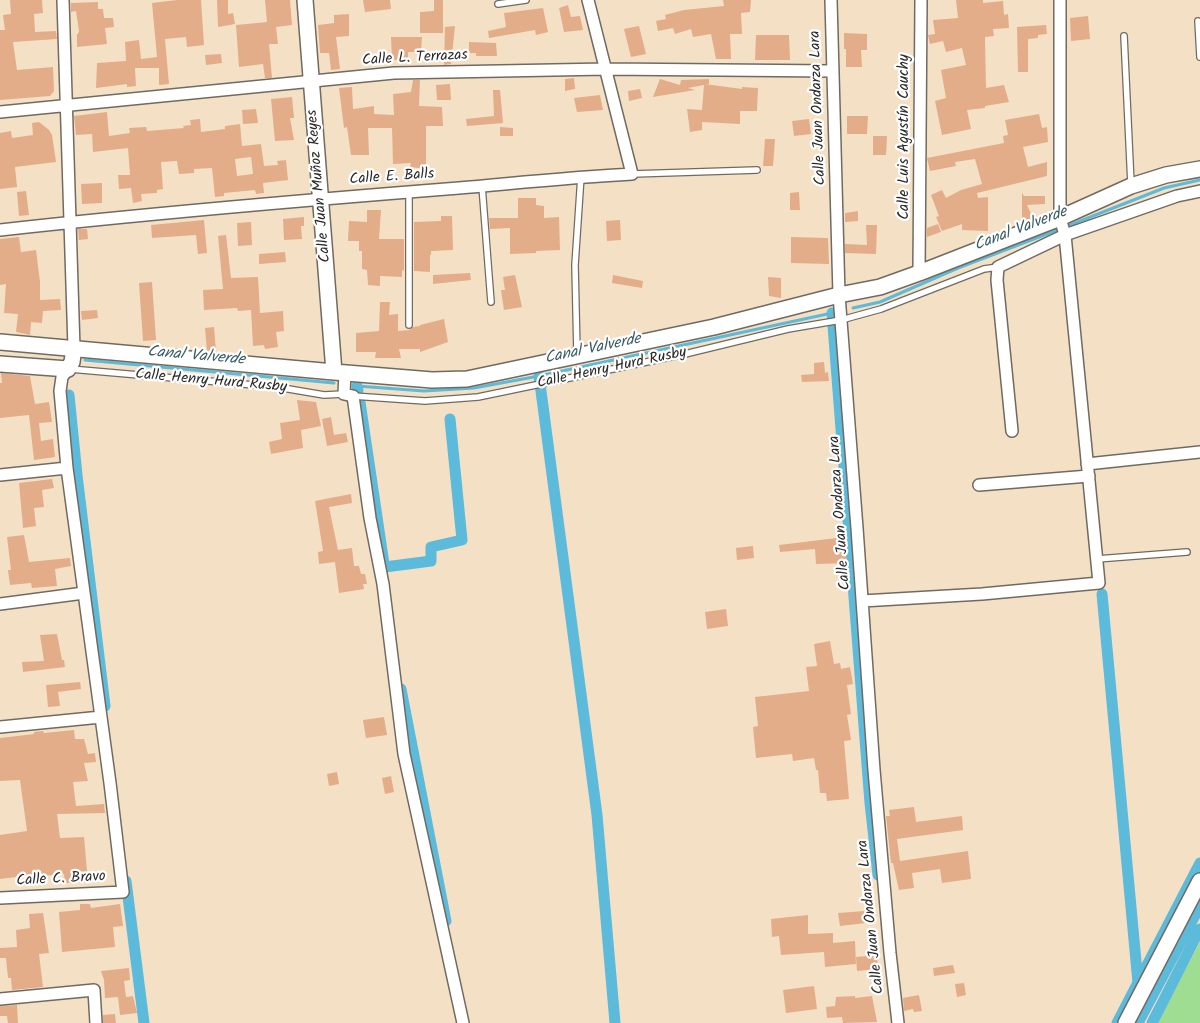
<!DOCTYPE html>
<html>
<head>
<meta charset="utf-8">
<style>
  body { margin:0 }
  canvas { display:block; background:#f4e0c5 }
</style>
</head>
<body>
<canvas width="1200" height="1023"></canvas>
<script>
const context = document.querySelector('canvas').getContext('2d');
context.lineJoin = 'round';
function fillPath(path, color) {
  context.fillStyle = color;
  context.fill(path, 'evenodd');
}
function trace(path, color, width, dash) {
  context.strokeStyle = color;
  context.lineWidth = width;
  context.lineCap = dash ? 'butt' : 'round';
  context.setLineDash(dash || []);
  context.stroke(path);
}
function label(font, color, halo, rows, align = 'center') {
  context.font = font + ' Kalam,sans-serif';
  context.lineWidth = 4.5;
  context.setLineDash([]);
  context.textBaseline = 'middle';
  context.strokeStyle = halo;
  context.fillStyle = color;
  for (const [text, x, y, turn = 0] of rows) {
    context.save();
    context.translate(x, y);
    context.rotate((+turn || 0) * Math.PI / 180);
    context.textAlign = isNaN(turn) ? turn : align;
    if (halo) context.strokeText(text, 0, 0);
    context.fillText(text, 0, 0);
    context.restore();
  }
}
fillPath(new Path2D(`
  M1200,942V1023H1157Z`), '#9edd92');
trace(new Path2D(`
  M1065,227L1164,188L1200,180
  M853,308L880,302L958,268L1060,229
  M85,360L334,383
  M357,386L424,391L474,388L539,376L832,313`), '#5cbada', 3);
trace(new Path2D(`
  M832,313L870,803L878,875
  M539,376L597,815L615,1023
  M357,386L358,390
  M69,395L77,475L105,706
  M360,402L384,564
  M385,567L431,561V547L462,540L450,419
  M1102,594L1138,983
  M401,689L446,921
  M126,881L144,1023
  M1117,1023L1200,863
  M1138,1023L1200,906
  M1152,1023L1200,929`), '#5cbada', 11);
fillPath(new Path2D(`
  M10,0H42L43,13L34,14L35,32L56,31L57,39L13,42L17,70L53,67L54,91L50,96L0,100V30H5L3,15L11,14Z
  M177,0H201L204,45L187,47L186,37L165,39L169,84L159,85V68H135L136,86L127,87V84L96,88L97,63L126,61L125,42L139,40L141,59L157,57L152,3Z
  M217,0H228V14L233,13L235,24L218,27Z
  M265,0H290L292,25L276,27L278,44H269L272,78H265L263,64L239,67L236,25L267,22Z
  M363,0H390L391,9L365,12Z
  M434,0H443V33H420V12L434,11Z
  M723,0H751L750,12L741,13L742,34H730L731,59H716L711,34L693,37L691,29L675,34L673,28L658,31L656,21L666,19L665,15L684,10L724,6Z
  M956,0H983V3L1003,1L1004,15L1008,14L1009,28L993,29L994,36L985,37L986,88L1004,85L1009,102L985,106V108L967,110L971,129L942,135L935,101L946,98L941,70L966,65L962,48L946,52L943,41L930,44L928,35L935,34L933,20L958,18Z
  M98,2V9H103L104,18H113L114,27L105,28L107,44L77,47V34H78L79,31L76,11L71,12V3Z
  M568,5L571,17L580,16L583,30L564,32L559,8Z
  M543,8L548,32L536,35L535,30L489,38L488,31L506,27L504,13Z
  M349,14V36L336,37L340,69L331,70L329,53H320L318,25L334,23V15Z
  M1088,16L1090,39L1071,41L1070,18Z
  M1046,25L1047,34L1038,35V38L1028,39V72H1018L1017,27Z
  M455,26L451,64L444,65L445,27Z
  M639,26L646,54L631,57L624,29Z
  M844,33L867,34V50H861L862,67H846V49H844Z
  M756,35H789L790,60H755Z
  M391,37H422L421,52H408V59L392,60Z
  M469,42L496,43L497,56H476V53H469Z
  M221,54L222,63L206,65L205,55Z
  M574,78L575,89L565,91V79Z
  M660,79L680,85L681,80L709,79V84H705L742,89V87L758,88L757,111H740V124L702,122V130L690,132L687,109L702,110L704,85L688,88L695,90L653,97Z
  M413,80H420L419,106L442,107L443,126H426V169L410,167L411,163L393,164L392,128H368L369,155H351L347,127L344,128L339,88L352,87L353,109L374,106V114L394,115L393,94L411,92Z
  M450,84L451,100H437L436,85Z
  M640,89L642,98L629,101L628,91Z
  M493,90H500L503,123L467,126L466,119L494,116Z
  M600,95L603,110L577,112L574,98Z
  M292,97L294,118H290L294,140L275,141L271,99Z
  M256,109L258,123L243,124L242,110Z
  M107,112L109,136L130,133L129,128L146,127L147,131L184,128L183,126L191,125L190,120L200,119L201,132L225,129V126L240,124L242,146L261,144L264,166L278,165L277,161L286,160L288,180L263,183L264,193L256,194L255,190L224,193V196L215,197L212,168L194,169V173L179,174L177,161L161,162L163,189L157,190V193L141,194L142,201L133,203L131,188L119,189L118,175H130L128,148L93,152L92,134L76,135L74,116ZM251,157L253,174L237,176L235,159Z
  M1039,114L1042,128L1047,127L1048,142L1023,147L1028,167L1047,162V176L977,193L978,198L988,197V231L962,230V224L942,231L936,217L939,216L931,195L942,190L946,198L961,190L982,184L975,159L955,162L956,166L930,171L927,158L1004,143L1003,136L1008,135L1005,120Z
  M847,116H868L867,134H847Z
  M809,119L811,134L794,136L792,121Z
  M39,122L49,130L52,135L56,162L15,167L17,187L0,189V133L11,131L12,138L33,135L32,123Z
  M500,127L513,128V136H500Z
  M873,136H887L886,155H873Z
  M765,139H775L773,166H763Z
  M102,183V203L82,204L81,184Z
  M26,191L29,215L19,216L17,192Z
  M799,192L800,210H790V193Z
  M1022,193L1024,196H1045V204L1027,205L1033,218L1022,223Z
  M518,198H536V205L544,206V218L559,217L560,250L536,251V253L510,254V228L490,229L489,218H518Z
  M367,210H381L379,239H404V271L402,270V277L380,276V286L368,285L367,270L362,269V251H359V241H348L349,221L367,222Z
  M858,211V221L845,222V213Z
  M441,216H452L453,250L431,251V255H430V272L414,271V222L441,221Z
  M304,217V226H301L302,239L284,240L283,219Z
  M204,220L207,253L198,254L196,235L152,238L151,225Z
  M620,220L621,240L607,241L606,221Z
  M251,222L252,245L238,246L237,223Z
  M938,224L941,232L927,237V228Z
  M866,225H877L876,254L845,253V244L867,245Z
  M78,229H87L88,239L79,240Z
  M226,235L231,278L258,277L260,313L283,311L284,331L276,332L278,347L265,349L264,345L253,346L251,310L238,311L237,308L204,310L203,290L223,289L218,236Z
  M19,237L21,252L36,250L40,282V300L60,299L61,310L43,311L42,323L31,322L30,335L16,332L18,314L4,313L6,284L0,285V239Z
  M791,237L828,238L829,264L791,263Z
  M285,252L286,262L259,264V254Z
  M470,273L471,280L433,284V275Z
  M515,275L522,307L504,310L501,290H505L503,277Z
  M613,275L643,281L642,288L612,283Z
  M768,277L781,278V298L769,296Z
  M152,282L156,340L143,341L139,283Z
  M380,302H390L389,315L398,314V331L409,330L413,327L420,326V325L444,319L448,342L420,352V349H399L401,358H375L376,352H356V333L379,331Z
  M97,310L98,318L82,320L81,311Z
  M214,327L216,352L207,351L205,328Z
  M824,362L825,373L828,372L829,381L802,382L801,375L814,374V363Z
  M1,373L30,376L35,404L49,402L52,422L39,423L41,441L53,439L55,457L34,460L29,415L0,418V383H2Z
  M297,400L316,402L321,426L301,430L303,448L271,454L269,442L282,439L280,423L300,420Z
  M331,417L334,435L346,433L348,442L327,446L322,419Z
  M52,479L54,488L42,490L44,507L34,508L36,526L23,528L19,483Z
  M351,494L352,503L329,507L338,550L352,548L354,566H359L361,574H365L367,584H363L364,589L339,593L335,562L319,564L318,552L323,551L315,501Z
  M24,535L29,562L70,558L71,566L55,569L57,586L32,588L31,583L10,585L8,570H11L7,537Z
  M845,537L847,563L816,564L815,549L780,552L779,545Z
  M753,546L754,558L737,560L736,548Z
  M726,609L728,626L707,629L705,612Z
  M57,634L62,660H64L65,667L23,672L22,662L44,661L40,635Z
  M830,641L834,664L840,663L841,669L850,667L853,684L847,685L851,714L847,715L851,740L844,741L849,799L827,801L826,793H820L818,770H816L814,758L793,761L792,754L756,758L753,727L758,726L755,697L809,691L806,667L817,666L814,644Z
  M80,682L81,689L58,692L60,706L48,707L46,685Z
  M384,717L387,735L366,738L363,720Z
  M74,730L75,739H84L88,754L95,753L96,762L84,763L88,781L73,782L76,806L104,804L105,813L57,814L60,838L84,837L88,882L65,883L64,874L42,876L43,884L33,885L32,875L0,879V835L27,831L20,780L0,781V738L34,734V732L43,731L44,733Z
  M337,772L339,784L329,786L327,774Z
  M391,776L394,792L385,794L382,778Z
  M914,807L916,822L962,816L963,830L897,839L900,861L968,851L971,879L942,883L940,869L912,873L914,888L899,890L893,863H891L886,816H890L889,810Z
  M80,904H90L91,908L120,904L123,926L113,927L115,947L62,952L59,912L80,910Z
  M865,911L866,923L840,926L838,913Z
  M43,913L49,953L39,954L43,987L12,990L11,978H8L6,958H0V948L17,947L16,930L30,928L29,914Z
  M808,915V934L833,933V943L855,941L856,964L825,967L824,952L781,955L779,936L772,937L771,919Z
  M877,955L878,969L857,971L856,957Z
  M953,965L955,973L934,976L933,968Z
  M129,968L130,980L124,981L126,997L133,996L137,1013L120,1015L118,997L105,998L104,980L101,971Z
  M964,983L966,995L957,997L955,984Z
  M814,986L817,1009L786,1013L783,990Z
  M919,995L922,1011L914,1012L913,1009L904,1011L903,998Z
  M855,996V998L872,996L877,1022L843,1023L842,1017L827,1018L826,1007L835,1006L836,997Z
  M17,1005L18,1023H8L7,1016H0V1006Z
  M115,1014L116,1023H103V1015Z`), '#e4ad8a');
const service = new Path2D(`
  M498,4L526,0
  M1198,21L1200,57
  M1124,36L1131,184
  M632,174L757,170
  M482,186L491,302
  M409,325V192
  M577,354L575,265L581,176
  M70,369L277,387L324,395L344,394
  M353,396L425,401L478,397L685,354L788,329L841,320L881,309L984,269L998,267
  M1097,559L1187,552`);
const minor = new Path2D(`
  M63,0L74,348
  M831,0L839,295L857,528L874,770L890,953L898,1023
  M0,112L394,73L606,69L833,71
  M0,230C153,213 306,200 459,188C517,183 574,177 632,174L588,0
  M919,273L921,0
  M345,373L344,394L353,396L370,518L383,584L404,754L463,1023
  M1012,431L997,280L998,267L1065,235L1177,196L1200,191
  M1087,464L1200,452
  M0,475L67,468
  M979,485L1089,476
  M862,601L982,594L1099,583L1065,235L1060,218V0
  M0,604L84,593
  M0,727L101,717
  M0,898L123,892L110,783L67,468L60,391L62,377L68,369
  M0,999L94,990L96,1023`);
const tertiary = new Path2D(`
  M305,0L334,372
  M0,342L334,372L432,380L467,379L714,327L839,295L880,287L919,273L1060,218L1131,186L1166,175L1200,169
  M0,364L68,369L72,362L74,348
  M1126,1023L1200,881`);
trace(service, '#716a61', 8);
trace(minor, '#716a61', 14);
trace(tertiary, '#716a61', 18);
trace(service, '#fff', 5.5);
trace(minor, '#fff', 11);
trace(tertiary, '#fff', 15);
label('15px', '#2b2b2b', '#fff', [
  ["Calle L. Terrazas",415,59,-3],
  ["Calle Juan Ondarza Lara",819,108,-92],
  ["Calle Luis Agustín Cauchy",905,137,-90],
  ["Calle E. Balls",392,178,-4],
  ["Calle Juan Muñoz Reyes",320,186,-95],
  ["Calle Henry Hurd Rusby",612,369,-12],
  ["Calle Henry Hurd Rusby",211,382,5],
  ["Calle Juan Ondarza Lara",841,513,-94],
  ["Calle C. Bravo",61,880,-3],
  ["Calle Juan Ondarza Lara",872,917,-96]
]);
label('italic 16px', '#3c5d68', '#fff', [
  ["Canal Valverde",1021,230,-21],
  ["Canal Valverde",593,350,-12],
  ["Canal Valverde",196,357,5]
]);
</script>
</body>
</html>
